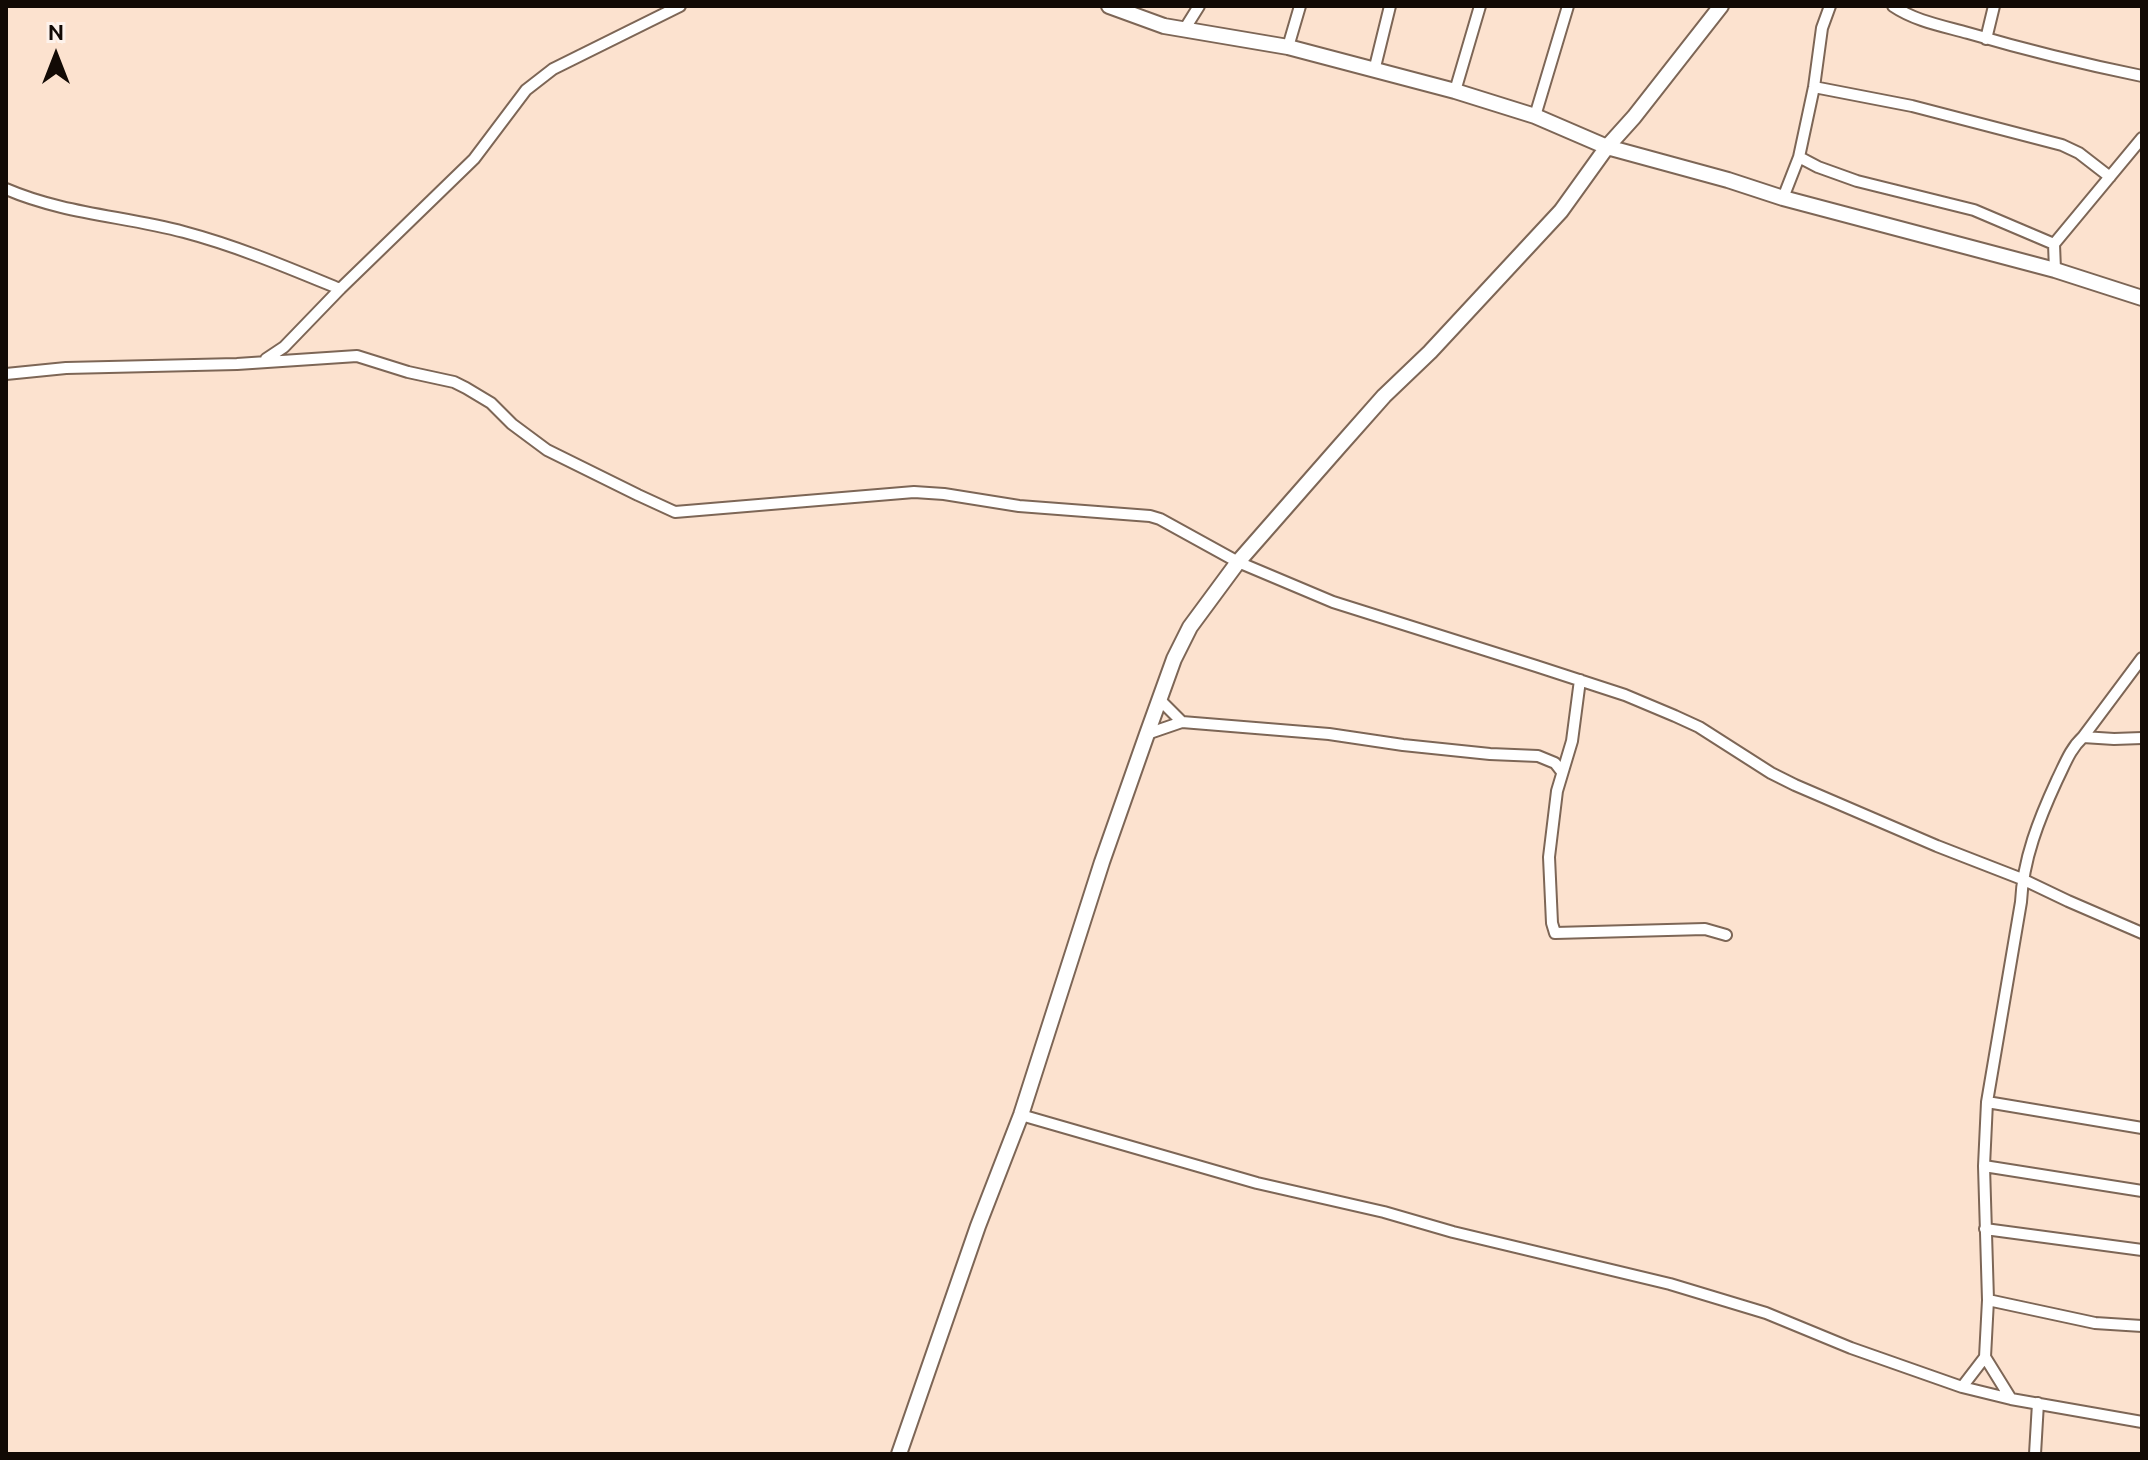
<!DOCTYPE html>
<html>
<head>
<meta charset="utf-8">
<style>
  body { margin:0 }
  #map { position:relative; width:2148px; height:1460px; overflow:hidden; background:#fce2cf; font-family:Ubuntu,sans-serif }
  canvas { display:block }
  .frame { position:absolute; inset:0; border:8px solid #120a05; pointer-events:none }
  .north { position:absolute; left:16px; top:16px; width:80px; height:80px; -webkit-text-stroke:6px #fdf2eb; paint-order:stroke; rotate:0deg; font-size:22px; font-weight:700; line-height:32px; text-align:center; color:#120a05 }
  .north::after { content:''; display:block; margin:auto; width:28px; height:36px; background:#120a05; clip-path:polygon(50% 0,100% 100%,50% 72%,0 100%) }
</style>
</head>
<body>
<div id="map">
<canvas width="2148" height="1460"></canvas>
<div class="frame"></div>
<div class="north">N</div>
</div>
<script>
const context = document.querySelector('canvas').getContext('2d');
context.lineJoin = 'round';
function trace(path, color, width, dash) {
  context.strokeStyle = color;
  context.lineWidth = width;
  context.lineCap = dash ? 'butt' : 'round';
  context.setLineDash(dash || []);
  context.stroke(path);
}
const street = new Path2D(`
  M1893,6C1915,21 1943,26 1968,33C2026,50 2083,64 2142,76
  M1184,30L1199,6
  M1986,39L1994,6
  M1288,47L1300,6
  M1374,71L1390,6
  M1814,87L1912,106L2062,145L2079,153L2110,177
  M1455,91L1480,6
  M1535,116L1568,6
  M1799,157L1818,167L1857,181L1974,210L2054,244
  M6,189C64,214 124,216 184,232C237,246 289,268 340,289
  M1783,198L1799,157L1814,87L1822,28L1830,6
  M2055,270L2054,244L2142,138
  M266,359L284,347L340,289L474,159L526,90L553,69L680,6
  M6,374L66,368L237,364L357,356L408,372L454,382L466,388L491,403L512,424L547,450L638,495L675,512L914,492L944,494L1019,506L1150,516L1160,519L1238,562L1333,602L1536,666L1625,695L1675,716L1699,727L1771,773L1795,785L1937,846L2022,879L2068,901L2142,933
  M1580,680L1572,741L1557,791L1549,857L1552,923L1555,933L1705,929L1726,935
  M1159,699L1182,722L1329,734L1403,745L1490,754L1538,756L1555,763L1562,772
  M1147,734L1182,722
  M2083,737L2114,739L2142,738
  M1987,1102L2142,1128
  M1021,1115L1257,1183L1384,1212L1453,1232L1670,1284L1766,1313L1851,1348L1962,1387L2011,1399L2142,1422
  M1984,1166L2142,1191
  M1985,1229L2142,1250
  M1988,1300L2095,1323L2142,1326
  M1962,1387L1985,1357
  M2011,1399L1985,1357L1988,1300L1984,1166L1987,1102L2021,902C2023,859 2039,819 2057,780C2065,764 2070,749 2083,737L2142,658
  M2035,1454L2038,1403`);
const secondary = new Path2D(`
  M1109,6L1164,26L1288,47L1455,91L1535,116L1607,147L1728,180L1783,198L2055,270L2142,298
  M899,1454L978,1226L1021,1115L1102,862L1147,734L1174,659L1190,627L1238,562L1338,448L1384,396L1430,352L1561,211L1607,147L1634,117L1721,6`);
trace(street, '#7d6656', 14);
trace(secondary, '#7d6656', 18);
trace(street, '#fff', 10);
trace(secondary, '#fff', 14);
</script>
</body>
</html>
